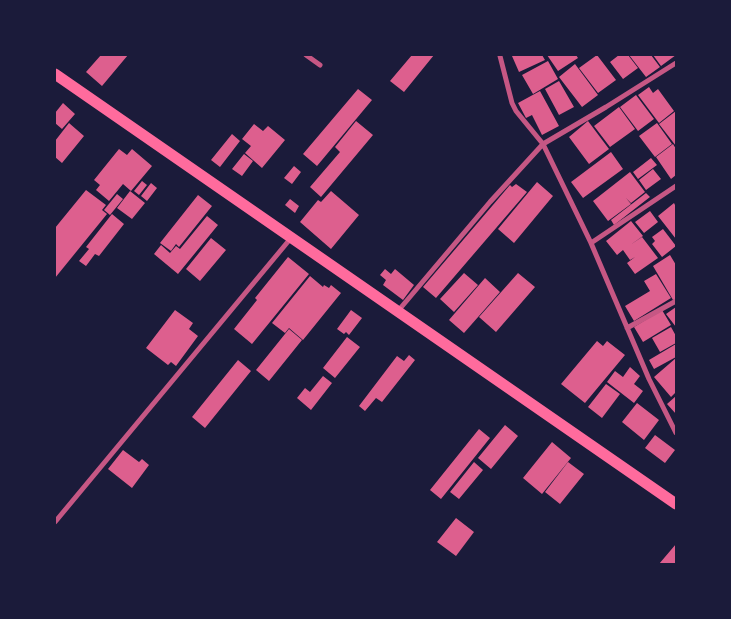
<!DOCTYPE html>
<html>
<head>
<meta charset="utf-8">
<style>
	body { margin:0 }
	#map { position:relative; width:731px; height:619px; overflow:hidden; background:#1b1b3a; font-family:"Titillium Web",sans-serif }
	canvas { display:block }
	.frame { position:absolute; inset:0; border:56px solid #1b1b3a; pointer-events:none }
</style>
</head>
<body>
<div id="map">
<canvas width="731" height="619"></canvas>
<div class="frame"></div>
</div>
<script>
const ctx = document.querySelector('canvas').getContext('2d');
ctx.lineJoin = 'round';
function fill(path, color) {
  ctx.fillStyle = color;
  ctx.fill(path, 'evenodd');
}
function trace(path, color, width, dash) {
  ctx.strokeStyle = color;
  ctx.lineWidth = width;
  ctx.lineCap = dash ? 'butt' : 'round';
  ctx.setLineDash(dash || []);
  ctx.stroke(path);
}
fill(new Path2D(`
	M101 55H128L102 86 86 72Z
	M412 55H434L404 92 390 81Z
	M515 55H542L545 60 519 72 512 56Z
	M547 55H576L578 58 558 71Z
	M597 55 616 80 598 93 579 68Z
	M619 55H628L638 68 623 79 610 62Z
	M629 55H651L660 67 646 77Z
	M653 55H676L661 66Z
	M548 61 558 79 533 94 522 75Z
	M575 64 598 95 582 107 559 77Z
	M559 81 574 107 559 115 545 89Z
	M649 87 653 93 658 89 674 111 659 123 638 95Z
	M358 89 372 100 317 166 303 154Z
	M540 91 559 126 542 135 532 115 526 118 518 103Z
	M636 95 654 119 638 131 620 107Z
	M63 103 75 114 62 129 55 123V113Z
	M619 107 635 129 610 147 594 126Z
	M676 111V146L659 124Z
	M356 121 373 135 321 197 310 187 340 152 335 147Z
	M588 121 609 149 589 164 569 137Z
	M69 123 84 136 62 163 55 157V141Z
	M657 123 672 144 655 157 639 136Z
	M254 124 263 131 268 126 285 140 262 168 245 153 251 146 242 139Z
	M232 134 240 141 220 167 211 160Z
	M673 144 676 149V175L671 179 656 157Z
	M119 149 127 155 132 149 152 166 131 191 123 184 109 201 96 190 100 185 94 180Z
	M611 152 623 169 583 198 571 182Z
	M244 154 253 161 242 176 232 169Z
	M651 158 657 165 638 179 633 172Z
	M294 166 301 172 292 184 284 178Z
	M653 169 661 179 646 190 639 180Z
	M630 172 645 192 631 203 626 198 631 204 608 221 593 201Z
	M142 181 147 185 139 195 134 191Z
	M537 182 553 196 514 243 498 229Z
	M151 183 157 188 147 201 141 196Z
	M516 184 527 192 436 298 423 287 510 185 512 187Z
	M86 190 106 205 102 210 107 214 55 278V228Z
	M130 191 145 203 132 219 117 208Z
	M331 191 359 215 331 249 300 222 318 200 321 202Z
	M646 193 650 197 614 225 611 220Z
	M117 194 123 199 110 215 104 210Z
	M198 195 212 206 179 247 176 244 171 251 160 243Z
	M290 199 299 206 295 213 285 205Z
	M674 203 676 207V239L658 216Z
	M650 211 658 222 644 233 635 222Z
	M112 214 124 224 99 256 95 254 86 266 79 261 89 249 86 247Z
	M207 216 218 225 178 274 154 254 161 245 170 253 176 246 180 249Z
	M631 221 643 236 630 245 642 237 658 258 635 274 627 263 635 257 630 260 623 250 617 255 606 241Z
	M663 229 676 246 662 257 652 244 655 241 652 237Z
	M211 238 226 250 200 281 186 269Z
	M670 255 676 265V299L673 300 653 266Z
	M288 257 309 274 252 344 234 329 257 300 255 298Z
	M385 269 391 274 395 269 414 285 403 300 383 285 386 280 380 275Z
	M464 273 478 285 454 312 440 299Z
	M518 273 535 287 496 332 479 317Z
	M656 274 671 298 634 321 625 306 650 291 644 281Z
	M310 276 323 287 324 285 329 288 331 285 341 293 303 340 289 328 285 333 272 323Z
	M485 278 500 292 464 333 449 320Z
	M676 307V327L666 314Z
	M175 310 193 323 189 329 198 336 176 366 171 362 168 365 146 348Z
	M351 310 362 318 349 335 346 332 344 334 337 329Z
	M662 310 671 325 643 342 634 327Z
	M671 327 676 336V343L660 352 652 338Z
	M289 329 302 340 269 381 256 370Z
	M347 337 360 347 335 378 323 368Z
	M597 341 603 346 607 341 625 355 585 403 561 384Z
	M676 344V357L654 369 649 360Z
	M409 355 415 360 382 402 376 398 365 411 359 406 397 356 404 361Z
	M676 358V392L671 397 654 377Z
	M238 360 251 371 205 428 192 417Z
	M630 367 640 376 634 384 643 391 634 403 607 382 615 371 623 377Z
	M323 376 332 383 311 410 297 398 305 388 310 392Z
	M606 384 620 394 602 418 588 407Z
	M676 396V414L667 404Z
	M637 403 659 420 644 440 622 422Z
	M505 425 518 436 491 469 478 458Z
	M479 429 490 438 441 499 430 490Z
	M655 435 675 450 665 463 645 448Z
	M552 442 571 458 542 494 523 478Z
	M123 450 139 462 142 459 149 465 132 488 108 469Z
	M474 462 483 470 459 499 450 492Z
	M568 462 584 474 560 504 545 492Z
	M456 518 474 532 456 556 437 542Z
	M676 544V564H659Z`), '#dd5f8e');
trace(new Path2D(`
	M306 55 320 65
	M500 56 512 103 516 111 543 144 591 243 649 379 676 433
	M591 243 676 186
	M398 311 490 202 543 144 606 107 676 63
	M627 328 676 301
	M55 522 291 238`), '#c65784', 5);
trace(new Path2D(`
	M55 74 676 504`), '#ff6b9d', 11);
</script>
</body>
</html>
